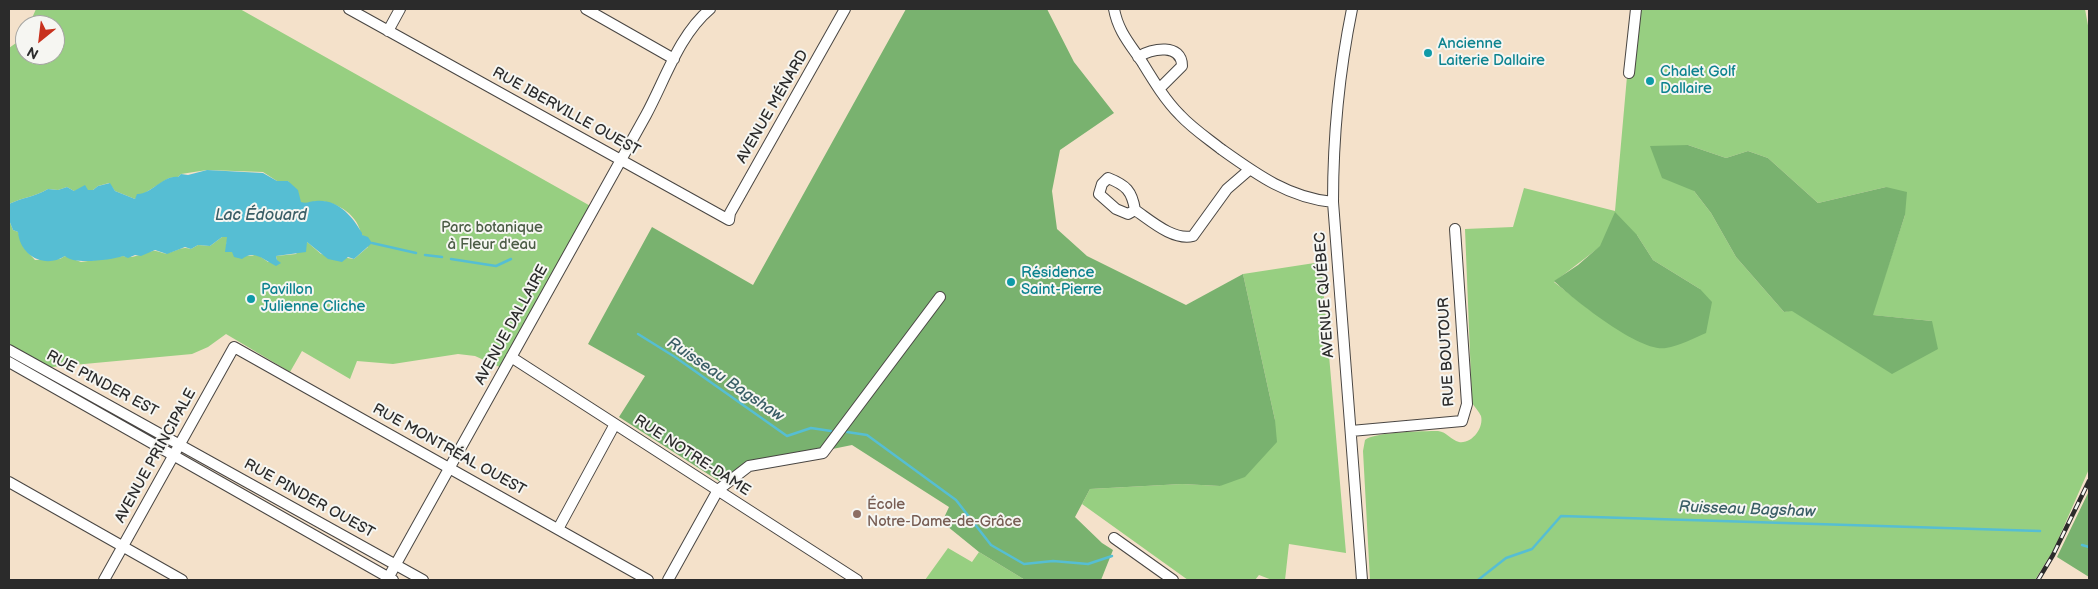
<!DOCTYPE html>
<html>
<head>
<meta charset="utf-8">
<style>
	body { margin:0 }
	#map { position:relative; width:2098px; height:589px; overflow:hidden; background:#f4e1ca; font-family:"Balsamiq Sans",sans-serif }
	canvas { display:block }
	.frame { position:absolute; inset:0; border:10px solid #2b2b2b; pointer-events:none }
	.north { position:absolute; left:15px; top:15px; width:50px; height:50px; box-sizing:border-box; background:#f6f6f2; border:1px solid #a5a5a2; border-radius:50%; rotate:209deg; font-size:14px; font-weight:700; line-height:20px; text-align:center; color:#2b2b2b }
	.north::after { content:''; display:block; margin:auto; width:18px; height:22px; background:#c8321e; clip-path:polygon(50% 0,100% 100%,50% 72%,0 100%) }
</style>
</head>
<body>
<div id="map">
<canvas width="2098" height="589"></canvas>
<div class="frame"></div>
<div class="north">N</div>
</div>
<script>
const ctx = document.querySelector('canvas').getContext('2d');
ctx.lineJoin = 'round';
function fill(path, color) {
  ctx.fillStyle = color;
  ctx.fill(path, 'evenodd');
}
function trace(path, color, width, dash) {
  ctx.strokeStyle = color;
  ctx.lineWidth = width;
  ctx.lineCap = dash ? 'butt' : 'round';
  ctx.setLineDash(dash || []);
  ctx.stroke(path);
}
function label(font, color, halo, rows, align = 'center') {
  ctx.font = font + ' "Balsamiq Sans",sans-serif';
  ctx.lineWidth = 4;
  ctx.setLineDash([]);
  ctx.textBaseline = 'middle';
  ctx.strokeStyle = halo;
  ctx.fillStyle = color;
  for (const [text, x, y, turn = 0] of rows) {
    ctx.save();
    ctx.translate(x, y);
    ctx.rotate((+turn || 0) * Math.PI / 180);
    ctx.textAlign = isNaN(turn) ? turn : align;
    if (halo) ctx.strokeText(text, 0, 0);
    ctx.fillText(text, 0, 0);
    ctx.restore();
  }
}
fill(new Path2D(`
	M36 9H240L594 208 504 369 475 356 458 354 393 364 357 361 350 379 302 351 290 372 226 334 208 347 192 354 41 368 9 350V220L13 230 18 232 24 248 35 260 60 259 65 256 81 262 123 256C133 260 143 252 153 251 158 250 163 255 168 253 177 251 181 246 191 249L198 245 210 246 222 237H228L226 246C233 253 247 259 257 254L268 262 277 260 276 256 296 254 306 241 321 254 354 259 368 247 365 237 361 235C359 216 338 202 319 201 314 201 305 206 300 202 295 197 292 187 288 181H277L263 172 207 170 181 174 178 177 169 178 135 199 115 191 109 183 98 186 93 190 74 191 67 187 58 190 48 189C34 197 24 197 9 204V48L23 38 25 34V55H55V25H29Z
	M1633 9H2085L2089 31V469L2054 549 2035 580H1370L1363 451 1365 440C1374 432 1424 431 1438 431 1447 432 1451 440 1459 442 1472 444 1484 428 1481 416 1479 412 1475 407 1472 403L1465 229 1513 227 1524 188 1615 211ZM1688 145 1726 158 1748 151 1768 158 1818 203 1886 187 1905 215 1872 315 1932 321 1892 373 1792 310 1784 312 1736 257 1711 213 1694 191ZM1637 235 1653 260 1700 289 1595 314 1554 282 1601 246Z
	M1321 262 1346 553 1289 544 1285 580H1272L1259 575 1255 580H1188L1082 504 1090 489 1182 484 1220 486 1275 420 1243 274Z
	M948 548 972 562 979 552 1025 580H925Z`), '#97cf81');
fill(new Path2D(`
	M906 9H1047L1074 62 1114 113 1060 150 1052 191 1057 229 1087 256 1186 305 1243 274 1275 420 1277 442 1245 477 1220 486 1182 484 1090 489 1075 517 1102 543 1113 550 1101 580H1025L979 552 942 522 949 507 852 445 749 466 725 485 619 417 645 376 588 344 652 227 753 285Z
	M1688 145 1726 158 1748 151 1768 158 1818 203 1886 187 1907 192 1905 215 1873 315 1932 321 1938 349 1892 374 1792 311 1784 312 1736 257 1711 213 1694 191 1662 178 1650 146Z
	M1615 212 1637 235 1653 260 1700 289 1712 302 1706 333C1694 338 1679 346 1666 348 1640 353 1573 299 1554 281L1578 265 1600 246Z
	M2089 491V577L2057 557Z`), '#79b26f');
fill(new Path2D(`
	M207 170 263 173 277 181H288L298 190 301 202C307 204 310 201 316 201 338 199 352 216 362 233V235L368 237 372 243 354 259 348 257 342 262 328 259 307 242 306 252 276 256 277 260 281 263 276 266C264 260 254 249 242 259L234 257 232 252H225L227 237H222L210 246 198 245 191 249 185 247 167 254 155 250 141 256 135 255 128 258 123 256C111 260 73 265 65 256 45 269 20 256 18 232L13 230 9 220V204C24 197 34 197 48 189L58 190 67 187 74 191 85 185 88 190H93L98 186 110 183 115 191 135 199 137 194C151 195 163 175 178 177L181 174 188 175Z`), '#56bed3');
trace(new Path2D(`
	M372 243 416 253
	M425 255 442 257
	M451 259 496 266 511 259
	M638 334 675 357 787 436 811 428 831 431
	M847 432 867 435 956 500 991 545 1024 564 1053 561 1088 564 1112 556
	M2082 545 2089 547
	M1478 580 1506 558 1532 549 1561 516 2040 531`), '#56bed3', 2.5);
const minor = new Path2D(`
	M349 9 729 220 730 213 845 9
	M586 9 674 59
	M1114 9C1118 31 1130 44 1142 62 1153 80 1165 100 1180 115 1192 128 1207 138 1221 149 1256 174 1289 198 1333 202
	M1352 9C1339 73 1333 137 1333 202L1362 580
	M388 31 400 9
	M1138 57C1152 48 1182 43 1182 66L1160 88
	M1629 73 1636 9
	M1108 178C1126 185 1132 191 1135 210L1128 214 1116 209 1099 194 1102 184Z
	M1135 210C1150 220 1173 241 1193 236L1227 189 1249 170
	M9 350 423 580
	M511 357 857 580
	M9 362 393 580
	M1351 431 1462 421 1467 404 1455 229
	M9 482 182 580
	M558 529 615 424
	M1114 538 1173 580
	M104 580 234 347 648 580
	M387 580 646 115C665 80 679 35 710 9
	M668 580 718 490 749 466 823 453 940 297`);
trace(minor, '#494643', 12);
trace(minor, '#fff', 10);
const rail = new Path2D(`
	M2038 580 2053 555 2089 481`);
trace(rail, '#2b2b2b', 4.5);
trace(rail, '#f6f6f2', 2.5, [8]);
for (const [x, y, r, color] of [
	[1428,53,5,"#0f9aa8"],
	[1650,81,5,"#0f9aa8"],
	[1011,282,5,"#0f9aa8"],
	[251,299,5,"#0f9aa8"],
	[857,514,5,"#8d6e63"]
]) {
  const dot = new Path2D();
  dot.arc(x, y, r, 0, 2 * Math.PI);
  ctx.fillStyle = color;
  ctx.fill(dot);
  trace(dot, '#f6f6f2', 2);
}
label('15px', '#0d838f', '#f6f6f2', [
	["Ancienne",1438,44],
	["Laiterie Dallaire",1438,61],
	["Chalet Golf",1660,72],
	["Dallaire",1660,89],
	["Résidence",1021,273],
	["Saint-Pierre",1021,290],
	["Pavillon",261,290],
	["Julienne Cliche",261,307]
], 'left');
label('15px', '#2b2b2b', '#f6f6f2', [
	["AVENUE MÉNARD",773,107,-60],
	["RUE IBERVILLE OUEST",566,112,29],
	["AVENUE QUÉBEC",1325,295,-94],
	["AVENUE DALLAIRE",512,325,-61],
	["RUE BOUTOUR",1447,352,-93],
	["RUE PINDER EST",102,384,28],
	["RUE MONTRÉAL OUEST",449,450,29],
	["AVENUE PRINCIPALE",156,456,-61],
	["RUE NOTRE-DAME",692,456,33],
	["RUE PINDER OUEST",309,499,29]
]);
label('15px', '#4b5c45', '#f6f6f2', [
	["Parc botanique",492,228],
	["à Fleur d'eau",492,245]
]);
label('15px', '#785e54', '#f6f6f2', [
	["École",867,505],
	["Notre-Dame-de-Grâce",867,522]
], 'left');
label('italic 16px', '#3a5e66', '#f6f6f2', [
	["Lac Édouard",261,216],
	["Ruisseau Bagshaw",725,380,34],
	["Ruisseau Bagshaw",1747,510,2]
]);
</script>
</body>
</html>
